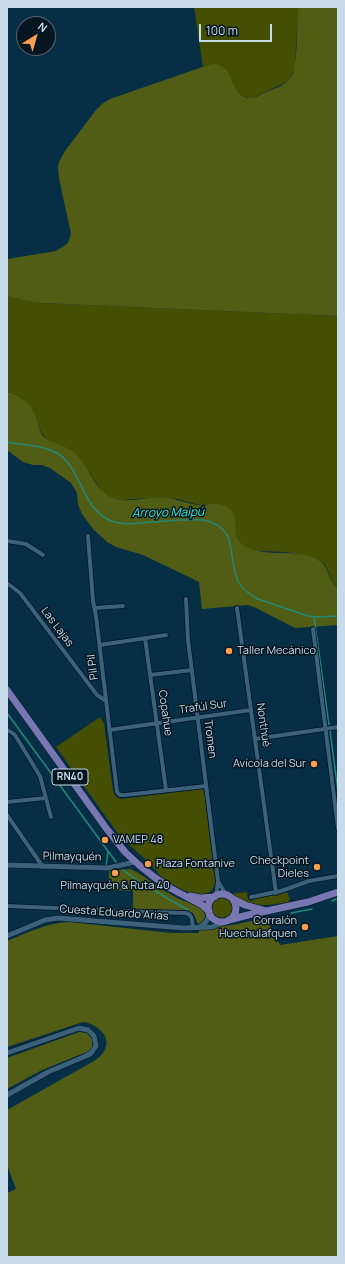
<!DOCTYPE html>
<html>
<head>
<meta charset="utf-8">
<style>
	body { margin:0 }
	#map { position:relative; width:345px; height:1264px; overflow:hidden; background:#062f45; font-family:Manrope,sans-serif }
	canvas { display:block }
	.frame { position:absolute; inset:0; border:8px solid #c7dbea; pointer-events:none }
	.north { position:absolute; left:16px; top:16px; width:40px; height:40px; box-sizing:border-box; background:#06151f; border:1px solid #536470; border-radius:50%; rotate:37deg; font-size:11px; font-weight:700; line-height:16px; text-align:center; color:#c7dbea }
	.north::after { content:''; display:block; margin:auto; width:14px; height:18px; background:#fb9e50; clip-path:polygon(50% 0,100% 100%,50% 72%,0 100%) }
	.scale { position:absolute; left:199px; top:24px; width:73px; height:18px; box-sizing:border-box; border:2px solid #c7dbea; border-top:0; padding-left:5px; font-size:12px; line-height:14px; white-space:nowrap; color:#c7dbea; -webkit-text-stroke:3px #06151f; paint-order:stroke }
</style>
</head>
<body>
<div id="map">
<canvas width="345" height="1264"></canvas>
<div class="frame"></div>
<div class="north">N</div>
<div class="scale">100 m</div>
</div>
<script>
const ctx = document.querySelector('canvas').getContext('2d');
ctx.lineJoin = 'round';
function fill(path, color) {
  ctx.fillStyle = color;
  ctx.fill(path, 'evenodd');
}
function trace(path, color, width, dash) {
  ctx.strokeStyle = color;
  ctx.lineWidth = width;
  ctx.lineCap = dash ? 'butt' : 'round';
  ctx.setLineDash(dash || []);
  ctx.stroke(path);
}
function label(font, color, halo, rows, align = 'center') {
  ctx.font = font + ' Manrope,sans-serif';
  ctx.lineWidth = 3;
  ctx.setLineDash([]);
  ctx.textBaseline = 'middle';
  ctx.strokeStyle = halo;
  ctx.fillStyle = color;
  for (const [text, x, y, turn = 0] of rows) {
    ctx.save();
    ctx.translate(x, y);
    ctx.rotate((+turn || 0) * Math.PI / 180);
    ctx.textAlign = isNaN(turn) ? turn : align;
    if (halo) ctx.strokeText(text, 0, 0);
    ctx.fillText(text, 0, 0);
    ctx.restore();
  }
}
fill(new Path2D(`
	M194 7H298L295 67 290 78 286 82 255 97 250 98 246 97 241 95 211 64 203 67Z
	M7 296 23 300 41 303 338 316V588C329 582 331 572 324 564 313 551 276 552 259 551 248 549 236 544 235 532L215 504 199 505 177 499 161 497 122 500C113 500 108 496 102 491L79 458 47 439C38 431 40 426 36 416 31 404 20 395 7 392Z
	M100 717 104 723 113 791 116 797 121 799 201 789 204 790 215 881C215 886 213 890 208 893 196 900 173 885 163 878 159 875 156 870 153 867 142 855 129 846 119 835L56 747Z
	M247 892 248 899 251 901C262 895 276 897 287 892L290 899 288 902C261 907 253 907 229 894Z
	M212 908a10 10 0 1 1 20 0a10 10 0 1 1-20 0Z`), '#444f03');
fill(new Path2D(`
	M298 7H338V316L41 303 23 300 7 296V259L56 251 64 246 68 243 71 234 59 178 58 166 60 160 65 151 96 110 102 104 110 99 211 64C231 62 230 85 241 95 249 101 257 97 264 93 273 89 285 86 291 77 298 67 297 22 298 7Z
	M7 392C21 395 33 405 37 419 39 425 39 431 43 436 52 444 66 445 75 453 88 465 92 484 106 494 121 506 144 497 162 497 174 498 185 503 197 505 204 506 211 503 218 504 247 509 227 533 242 544 262 559 294 548 315 558 331 565 326 580 338 588V625L295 628 256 608 248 605 202 609 199 582 143 555 116 547 107 542 93 529 82 514 78 505 77 493 71 483 50 468 42 465H33L23 462 7 450Z
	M129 869C137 870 152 883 160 888 167 892 173 896 179 899 186 902 208 907 205 918 204 921 201 923 198 924L193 913 186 910 133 909V891L108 890 109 871Z
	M266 918 280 945 338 936V1257H7V1193L16 1189 7 1165V1110L94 1061C99 1058 103 1054 105 1049 112 1036 95 1023 83 1022L7 1047V941C27 933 46 923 69 922L171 933H199V928L233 925Z
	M79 1032 87 1033 93 1040 92 1048 87 1052 42 1070 7 1089V1058Z`), '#515c15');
trace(new Path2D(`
	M7 442C24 445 42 445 57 453 82 468 81 507 109 520 122 526 137 523 151 522 168 521 186 519 203 520 241 527 226 559 239 583 243 590 250 595 258 599L308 616 320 617 338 616
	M314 617 329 725
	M7 713 116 862
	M330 731 338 791
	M106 866 108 852
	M123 870 141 883 188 910
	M332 901 336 899
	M291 913 312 909`), '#248977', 1.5);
const minor = new Path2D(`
	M88 536 93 601 96 616 117 792 120 795H125L206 786
	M7 541 26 544 43 555
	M7 583 20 593 97 695 106 701
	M186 599 188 640 218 881 216 896
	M95 608 123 606
	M237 608 276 893
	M313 629 338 828
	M145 638 166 790
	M100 645 166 635
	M150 675 192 670
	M7 730 11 732 15 735 40 776 51 817
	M109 730 251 710
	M255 739 338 727
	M7 802 46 798
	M7 815 43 867
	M218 881 223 890 228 896
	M251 897 281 891 309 881 338 876
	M7 906 149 912 185 913C193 914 192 921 193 928`);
const tertiary = new Path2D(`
	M7 865 108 868 135 862
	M200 927 206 922 210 913
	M7 936 45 920 58 918 184 928 212 927 227 921
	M7 1053 79 1028 88 1030 94 1036 96 1046 91 1053 86 1056 48 1072 7 1095`);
const primary = new Path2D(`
	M7 690 106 828 125 852 139 865 154 877 170 888 202 905 209 911
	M208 908a14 14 0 1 1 28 0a14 14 0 1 1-28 0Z
	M190 896 200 898 214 897
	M233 899 245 905 263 910
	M229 920 248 915 308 902 338 892`);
trace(minor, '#001626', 5.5);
trace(tertiary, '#001626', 6);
trace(primary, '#001626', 8);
trace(minor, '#3c627b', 4);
trace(tertiary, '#3c627b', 5);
trace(primary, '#7877b2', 7);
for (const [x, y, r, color] of [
	[229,651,4,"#fb9e50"],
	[314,764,4,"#fb9e50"],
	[105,840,4,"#fb9e50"],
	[148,864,4,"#fb9e50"],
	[317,867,4,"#fb9e50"],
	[115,873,4,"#fb9e50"],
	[305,927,4,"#fb9e50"]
]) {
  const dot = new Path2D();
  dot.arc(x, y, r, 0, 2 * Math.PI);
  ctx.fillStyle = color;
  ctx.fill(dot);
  trace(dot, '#06151f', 1.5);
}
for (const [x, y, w] of [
	[70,777,36]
]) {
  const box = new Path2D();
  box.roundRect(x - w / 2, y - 8, w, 16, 3);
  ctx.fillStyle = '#06151f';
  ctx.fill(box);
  trace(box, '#c7dbea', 1);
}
label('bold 10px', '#c7dbea', null, [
	["RN40",70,777]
]);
label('11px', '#c7dbea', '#06151f', [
	["Las Lajas",57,627,53],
	["Pil Pil",93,667,-97],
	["Trafúl Sur",203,707,-8],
	["Copahue",165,713,82],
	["Nonthué",263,725,82],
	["Tromen",210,739,83],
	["Pilmayquén",72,857,1],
	["Cuesta Eduardo Arias",114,913,4]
]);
label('11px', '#c7dbea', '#06151f', [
	["Taller Mecánico",237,651],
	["Avícola del Sur",306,764,"right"],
	["VAMEP 48",113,840],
	["Checkpoint",309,861,"right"],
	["Dieles",309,874,"right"],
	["Plaza Fontanive",156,864],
	["Pilmayquén & Ruta 40",115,886,"center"],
	["Corralón",297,921,"right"],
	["Huechulafquen",297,934,"right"]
], 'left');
label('italic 12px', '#38f0d1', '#06151f', [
	["Arroyo Maipú",168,513,-1]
]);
</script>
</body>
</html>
